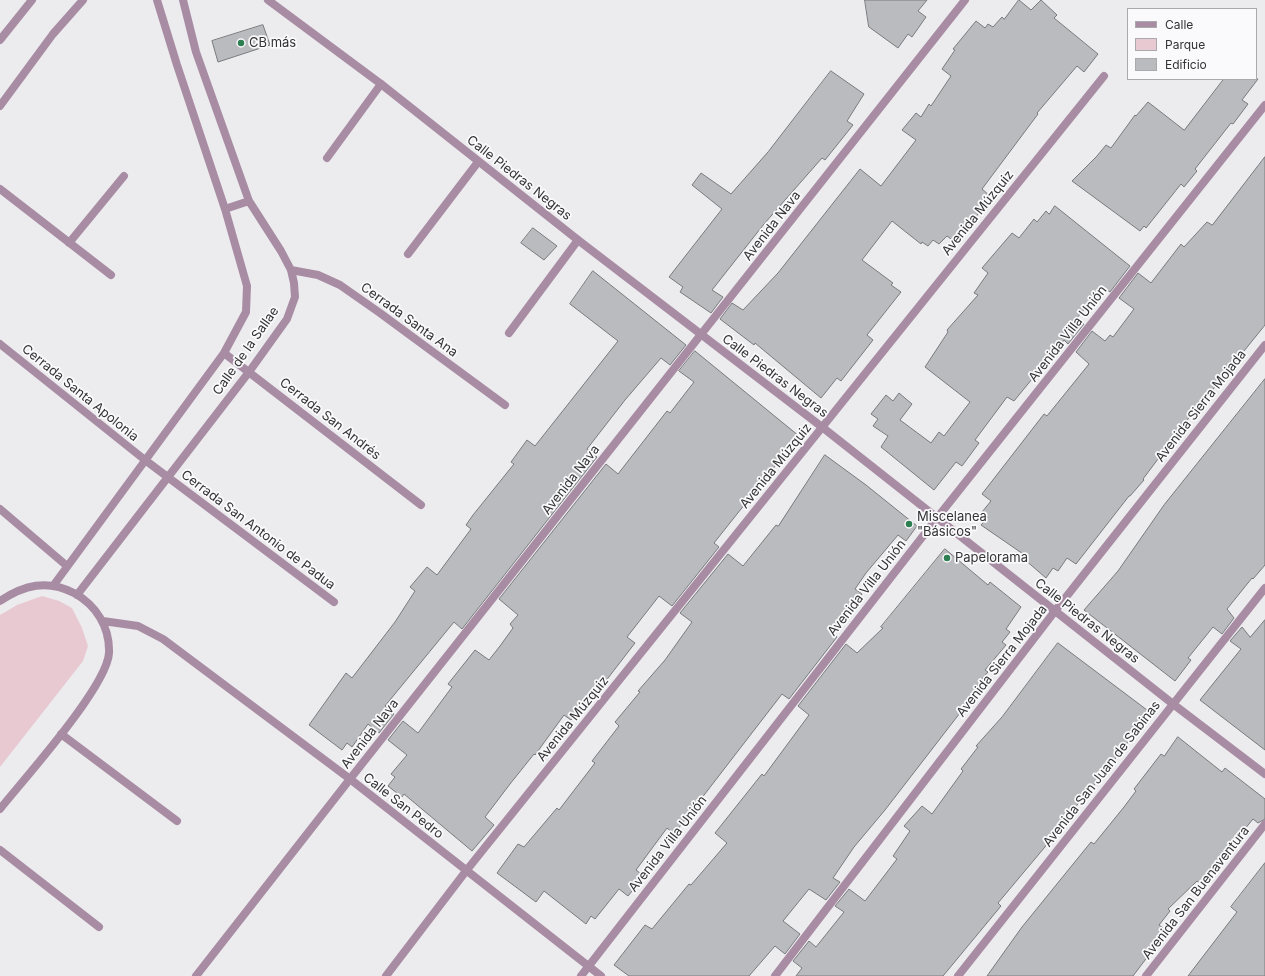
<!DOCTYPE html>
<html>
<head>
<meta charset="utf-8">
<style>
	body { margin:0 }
	#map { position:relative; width:1265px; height:976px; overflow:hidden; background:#ecebee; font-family:Inter,sans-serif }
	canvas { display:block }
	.legend { position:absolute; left:1127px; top:8px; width:130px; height:72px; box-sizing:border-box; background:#faf9fc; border:1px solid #aaaaac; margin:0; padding:5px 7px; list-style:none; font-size:12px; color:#333334 }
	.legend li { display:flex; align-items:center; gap:8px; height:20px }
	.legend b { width:20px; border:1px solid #aaaaac }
</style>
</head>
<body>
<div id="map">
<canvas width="1265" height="976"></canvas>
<ul class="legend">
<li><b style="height:5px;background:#a88ca4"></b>Calle</li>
<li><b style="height:11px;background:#e8c9d2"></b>Parque</li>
<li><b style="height:11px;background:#babbbe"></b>Edificio</li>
</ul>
</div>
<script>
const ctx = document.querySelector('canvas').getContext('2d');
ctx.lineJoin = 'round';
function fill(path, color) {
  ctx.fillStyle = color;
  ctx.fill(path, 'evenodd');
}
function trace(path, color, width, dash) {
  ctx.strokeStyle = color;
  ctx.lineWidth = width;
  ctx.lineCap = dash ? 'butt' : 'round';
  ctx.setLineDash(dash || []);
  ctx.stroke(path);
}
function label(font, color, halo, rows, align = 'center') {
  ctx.font = font + ' Inter,sans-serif';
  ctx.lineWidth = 3.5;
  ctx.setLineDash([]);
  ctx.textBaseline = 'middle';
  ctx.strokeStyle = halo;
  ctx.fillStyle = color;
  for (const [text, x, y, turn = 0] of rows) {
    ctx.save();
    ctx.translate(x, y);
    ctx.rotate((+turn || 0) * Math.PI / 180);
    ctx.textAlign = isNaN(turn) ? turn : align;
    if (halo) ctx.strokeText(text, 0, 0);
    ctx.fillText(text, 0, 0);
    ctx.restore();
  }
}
fill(new Path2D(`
	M42 596 59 601 72 608 82 628 88 646 83 661 0 767V615L17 605Z`), '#e8c9d2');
const building = new Path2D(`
	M865 0H927L918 11 926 17 912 37 908 34 898 48 869 27Z
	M1019 0 1031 10 1041 0 1057 15 1054 18 1098 54 1084 72 1077 66 1037 113 1038 114 982 189 990 196 982 206 984 207 955 242 947 236 939 244 933 240 928 246 922 242 921 244 892 221 862 260 893 283 891 285 901 292 867 335 873 340 841 381 837 378 821 398 755 343 754 345 720 319 732 303 743 310 778 273 860 169 881 186 916 140 902 130 916 113 921 117 929 104 931 106 951 76 942 69 955 50 953 49 976 21 985 28 988 24 993 27 1002 17 1004 19Z
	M263 25 270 45 218 62 212 41Z
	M831 71 864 94 847 121 853 125 825 160 822 158 764 224 712 290 723 297 711 313 680 292 683 287 669 277 722 209 692 185 701 173 731 194 768 152Z
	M1224 79H1258L1242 100 1248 104 1233 124 1231 123 1195 169 1197 171 1184 187 1181 184 1146 228 1144 226 1140 231 1072 181 1097 156 1106 145 1111 148 1135 115 1136 116 1148 102 1184 130Z
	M1265 157V325L1202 403H1200L1143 479 1144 480 1130 496H1129L1076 564 1067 558 1058 571 1053 568 1046 578 1024 559 1026 556 981 525 988 517 982 512 991 501 982 494 1044 414 1047 416 1089 364 1076 352 1092 331 1105 341 1110 335 1113 337 1134 309 1119 298 1138 273 1151 283 1181 244 1184 247 1207 222 1212 225Z
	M1055 206 1130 266 1110 292 1103 287 1076 319 1084 324 1068 344 1064 340 1014 401 1007 397 975 440 979 443 962 466 956 462 934 490 881 447 888 436 873 426 878 419 871 414 886 395 893 401 899 393 912 404 900 420 931 443 939 432 944 436 970 402 925 367 948 332 947 330 978 295 974 293 988 273 982 268 1012 233 1019 238 1034 219 1037 222 1046 211 1049 214Z
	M533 228 557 246 544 260 521 243Z
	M593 271 686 345 670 365 661 358 625 400 587 449 597 457 462 629 454 622 385 706 394 714 379 733 368 724 352 747 347 743 342 750 309 725 346 673 352 678 395 622 415 591 410 587 427 567 437 575 471 529 466 525 473 515 514 464 511 462 527 440 535 446 618 341 570 304Z
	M695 351 799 436 714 543 719 547 672 606 659 596 627 637 635 643 588 704 586 702 571 720 564 715 535 755 534 754 510 784 485 817 494 825 472 851 404 794 402 797 388 786 395 777 391 774 407 755 388 740 403 721 418 733 452 687 448 684 475 650 489 660 500 646 513 628 510 624 518 615 499 599 606 464 618 474 667 411 670 413 694 382 679 371Z
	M1265 379V565L1253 579 1252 578 1227 609 1234 618 1222 634 1213 627 1188 658 1191 660 1175 681 1084 610 1118 571 1164 505Z
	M825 455 866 485 917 526 906 541 898 535 866 573 855 589 862 594 832 632 837 637 789 699 782 694 674 834 667 828 636 870 644 876 628 896 619 889 595 919 591 916 586 924 544 891 536 902 497 873 518 844 524 847 557 808 559 810 595 763 592 761 619 726 615 722 640 692 638 691 665 660 692 622 680 613 728 554 743 566 776 525 778 526Z
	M945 549 988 585 990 582 1021 607 1006 629 1010 632 1002 642 1006 645 985 670 988 672 977 685 980 687 885 810 854 847 833 878 840 882 826 900 809 889 783 921 800 934 785 954 775 946 749 976H629L614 965 645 925 652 929 689 884 691 885 727 843 715 833 762 774 764 776 809 715 798 706 846 644 857 653 883 628 881 627Z
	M1265 620V750L1200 700 1241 649 1230 641 1242 627 1250 637Z
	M1058 643 1147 710 1140 718 1144 721 1102 776 1066 818 1067 819 1065 823 998 903 1001 906 943 976H796L802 968 793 961 809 941 816 947 844 912 835 906 849 889 865 901 897 859 893 856 910 831 904 826 922 806 932 814 963 771 961 769 978 747 976 746 1002 717Z
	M1178 737 1222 772 1225 768 1265 799V819L1258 823 1253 819 1235 841 1233 839 1219 861 1200 883 1197 881 1168 909 1170 911 1159 925 1167 931 1133 976H987L1022 927 1091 842 1094 844 1124 807 1136 791 1134 789 1161 754 1164 756Z
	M1265 863V976H1188L1237 912 1231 907Z`);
fill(building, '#babbbe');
trace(building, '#797a7d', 1);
trace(new Path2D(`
	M0 40 32 0
	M0 106 53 34 83 0
	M327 158 381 84
	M0 189 111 275
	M225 209 249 201
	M69 243 124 176
	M408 254 478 162
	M291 270 318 275 340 285 380 313 505 405
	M509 333 578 240
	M0 344 145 460 334 602
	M224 353 421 505
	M0 509 67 566
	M53 586 224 353 246 312 247 286 225 209 177 65 157 0
	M77 595 249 372 287 319 295 297 294 283 291 270 281 251 249 201 196 52 183 0
	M0 601C24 585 47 579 74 593 96 605 110 627 109 653 107 687 24 779 0 809
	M103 621 138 626 163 639 350 779 601 976
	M61 734 177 821
	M0 850 99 927
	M196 976 350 779 965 0
	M386 976 466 871 1104 76
	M581 976 937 518 1265 105
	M775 976 1055 611 1265 345
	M958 976 1265 588
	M1146 976 1265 824`), '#a88ca4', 8);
trace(new Path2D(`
	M268 0 381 84 578 240 822 427 1173 704 1265 774`), '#a88ca4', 8);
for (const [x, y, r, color] of [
	[241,43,4,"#2d7f51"],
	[909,524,4,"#2d7f51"],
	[947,558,4,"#2d7f51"]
]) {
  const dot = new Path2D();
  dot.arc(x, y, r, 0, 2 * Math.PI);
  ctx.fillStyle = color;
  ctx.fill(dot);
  trace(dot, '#faf9fc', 1.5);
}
label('13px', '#333334', '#faf9fc', [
	["CB más",249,43],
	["Miscelanea",917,517],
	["\"Básicos\"",917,532],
	["Papelorama",955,558]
], 'left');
label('13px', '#333334', '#faf9fc', [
	["Calle Piedras Negras",519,178,38],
	["Avenida Múzquiz",978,213,-51],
	["Avenida Nava",772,226,-52],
	["Cerrada Santa Ana",409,320,36],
	["Avenida Villa Unión",1068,334,-52],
	["Calle de la Sallae",246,351,-55],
	["Calle Piedras Negras",775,376,37],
	["Cerrada Santa Apolonia",80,393,39],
	["Avenida Sierra Mojada",1201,406,-52],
	["Cerrada San Andrés",330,419,38],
	["Avenida Múzquiz",776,466,-51],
	["Avenida Nava",571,480,-52],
	["Cerrada San Antonio de Padua",258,530,37],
	["Avenida Villa Unión",867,588,-52],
	["Calle Piedras Negras",1087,621,38],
	["Avenida Sierra Mojada",1002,661,-52],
	["Avenida Múzquiz",573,719,-51],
	["Avenida Nava",370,734,-52],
	["Avenida San Juan de Sabinas",1102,774,-52],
	["Calle San Pedro",403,806,38],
	["Avenida Villa Unión",668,844,-52],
	["Avenida San Buenaventura",1196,893,-52]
]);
</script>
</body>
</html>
